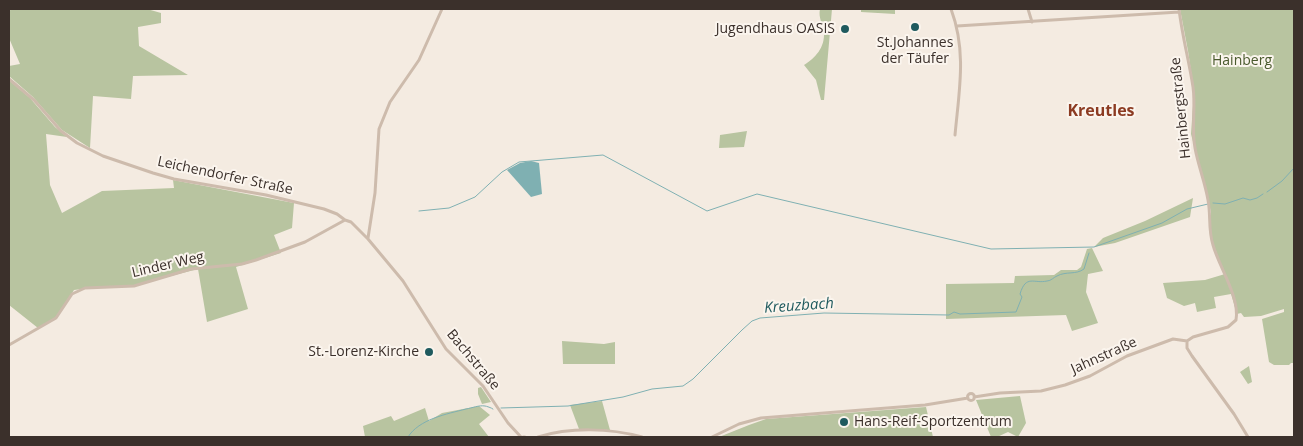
<!DOCTYPE html>
<html>
<head>
<meta charset="utf-8">
<style>
	body { margin:0 }
	#map { position:relative; width:1303px; height:446px; overflow:hidden; background:#f4ebe1; font-family:"Open Sans",sans-serif }
	canvas { display:block }
	.frame { position:absolute; inset:0; border:10px solid #3b302b; pointer-events:none }
</style>
</head>
<body>
<div id="map">
<canvas width="1303" height="446"></canvas>
<div class="frame"></div>
</div>
<script>
const ctx = document.querySelector('canvas').getContext('2d');
ctx.lineJoin = 'round';
function fill(path, color) {
  ctx.fillStyle = color;
  ctx.fill(path, 'evenodd');
}
function trace(path, color, width, dash) {
  ctx.strokeStyle = color;
  ctx.lineWidth = width;
  ctx.lineCap = dash ? 'butt' : 'round';
  ctx.setLineDash(dash || []);
  ctx.stroke(path);
}
function label(font, color, halo, rows, align = 'center') {
  ctx.font = font + ' "Open Sans",sans-serif';
  ctx.lineWidth = 4;
  ctx.setLineDash([]);
  ctx.textBaseline = 'middle';
  ctx.strokeStyle = halo;
  ctx.fillStyle = color;
  for (const [text, x, y, turn = 0] of rows) {
    ctx.save();
    ctx.translate(x, y);
    ctx.rotate((+turn || 0) * Math.PI / 180);
    ctx.textAlign = isNaN(turn) ? turn : align;
    if (halo) ctx.strokeText(text, 0, 0);
    ctx.fillText(text, 0, 0);
    ctx.restore();
  }
}
fill(new Path2D(`
	M12 9H147L161 13V23L138 27 139 46 188 75 133 76 131 99 93 96 90 148 62 130 33 97 9 76V66L20 64 9 38V11Z
	M820 9H832L824 100H821L816 80 804 65C815 58 825 48 824 32 823 24 818 18 820 9Z
	M861 9H895V14L861 12Z
	M1180 9H1294V363H1291L1289 365H1274L1269 362 1262 319 1284 312V309L1261 316 1244 317 1241 313 1237 314 1231 294 1214 297 1216 308 1197 312 1195 303 1184 306 1167 298 1163 283 1205 280 1225 274 1211 239V212L1191 134 1194 91 1188 51Z
	M9 80 30 98 55 127 67 137 46 134 50 185 62 213 102 191 174 188 173 180 294 203 292 228 274 235 281 253 236 267 248 309 207 322 198 269 132 286 98 287 74 290 57 317 38 328 9 305Z
	M747 131 744 147 719 148 720 135Z
	M1193 198 1190 217 1115 243 1094 247 1103 238 1145 221Z
	M1092 248 1103 271 1088 274 1086 292 1098 323 1072 331 1066 315 946 319V284L1014 283 1015 276 1054 275 1061 270H1077L1081 267 1087 249Z
	M562 341 604 344 615 342V364H563Z
	M1249 366 1252 382 1248 384 1240 372Z
	M481 387 491 402 482 404 478 394V388Z
	M1020 396 1026 423 1018 437 1008 432 997 437H991L976 400Z
	M602 401 610 430 579 429 570 405Z
	M479 406 490 415 479 424 489 437H365L363 426 391 416 394 421 425 408 429 421 442 413Z
	M926 407 933 437H719L749 425 766 419Z`), '#b8c4a0');
fill(new Path2D(`
	M531 161 539 163 542 194 531 197 507 170 520 163Z`), '#7fb0b2');
trace(new Path2D(`
	M1267 192 1282 181 1294 168
	M1213 203 1225 204 1243 198 1250 200 1257 198 1263 194
	M419 211 449 208 475 197 502 172 519 162 603 155 707 211 757 194 991 249 1094 247 1162 223 1187 209 1208 204
	M501 408 568 406 623 397 652 389 683 386 693 379 742 330 752 321 760 318 824 313 949 315 954 312 960 314 1016 312 1022 297 1020 294C1026 274 1034 284 1047 281 1051 281 1054 277 1057 276 1066 271 1076 275 1084 269L1089 253
	M408 437C419 419 447 414 466 409 472 408 479 405 485 406 486 406 492 408 493 409`), '#7fb0b2', 1);
trace(new Path2D(`
	M951 9C967 52 959 91 955 135
	M1028 9 1032 22
	M957 26 1179 12
	M9 79 34 100 61 131 77 143 103 156 153 173 174 179 266 195 324 209 337 214 345 220 351 222 368 239 403 281 446 349 483 386 508 423 521 437
	M368 238 375 193 379 129 390 102 419 60 442 9
	M1187 341V348L1192 356 1234 414 1248 437
	M9 345 56 318 72 294 85 288 134 286 191 269 242 264 256 260 305 242 345 220
	M967.5 397a3.5 3.5 0 1 1 7 0a3.5 3.5 0 1 1-7 0Z
	M974 397 1000 393 1041 391 1065 385 1090 376 1127 356 1173 339 1187 341 1193 337 1228 327 1236 320C1240 297 1219 267 1213 245 1208 230 1211 215 1208 200 1205 182 1198 165 1195 148 1191 128 1196 108 1193 87 1189 61 1182 35 1179 9
	M523 437H525
	M538 437C570 427 610 428 642 437
	M712 437 739 424 761 418 925 405 968 398`), '#cdbbac', 3);
for (const [x, y, r, color] of [
	[915,27,5,"#1f5a5e"],
	[845,29,5,"#1f5a5e"],
	[429,352,5,"#1f5a5e"],
	[844,422,5,"#1f5a5e"]
]) {
  const dot = new Path2D();
  dot.arc(x, y, r, 0, 2 * Math.PI);
  ctx.fillStyle = color;
  ctx.fill(dot);
  trace(dot, '#fbf5ee', 2);
}
label('14px', '#3b302b', '#fbf5ee', [
	["Jugendhaus OASIS",835,29],
	["St.Johannes",915,43,"center"],
	["der Täufer",915,59,"center"],
	["St.-Lorenz-Kirche",419,352],
	["Hans-Reif-Sportzentrum",854,422,"left"]
], 'right');
label('14px', '#4a5a2e', '#fbf5ee', [
	["Hainberg",1242,61]
]);
label('14px', '#3b302b', '#fbf5ee', [
	["Hainbergstraße",1181,108,-96],
	["Leichendorfer Straße",225,176,12],
	["Linder Weg",168,265,-13],
	["Jahnstraße",1104,356,-24],
	["Bachstraße",473,360,50]
]);
label('italic 15px', '#1f5a5e', '#fbf5ee', [
	["Kreuzbach",799,306,-4]
]);
label('bold 16px', '#8c3b22', '#fbf5ee', [
	["Kreutles",1101,111]
]);
</script>
</body>
</html>
